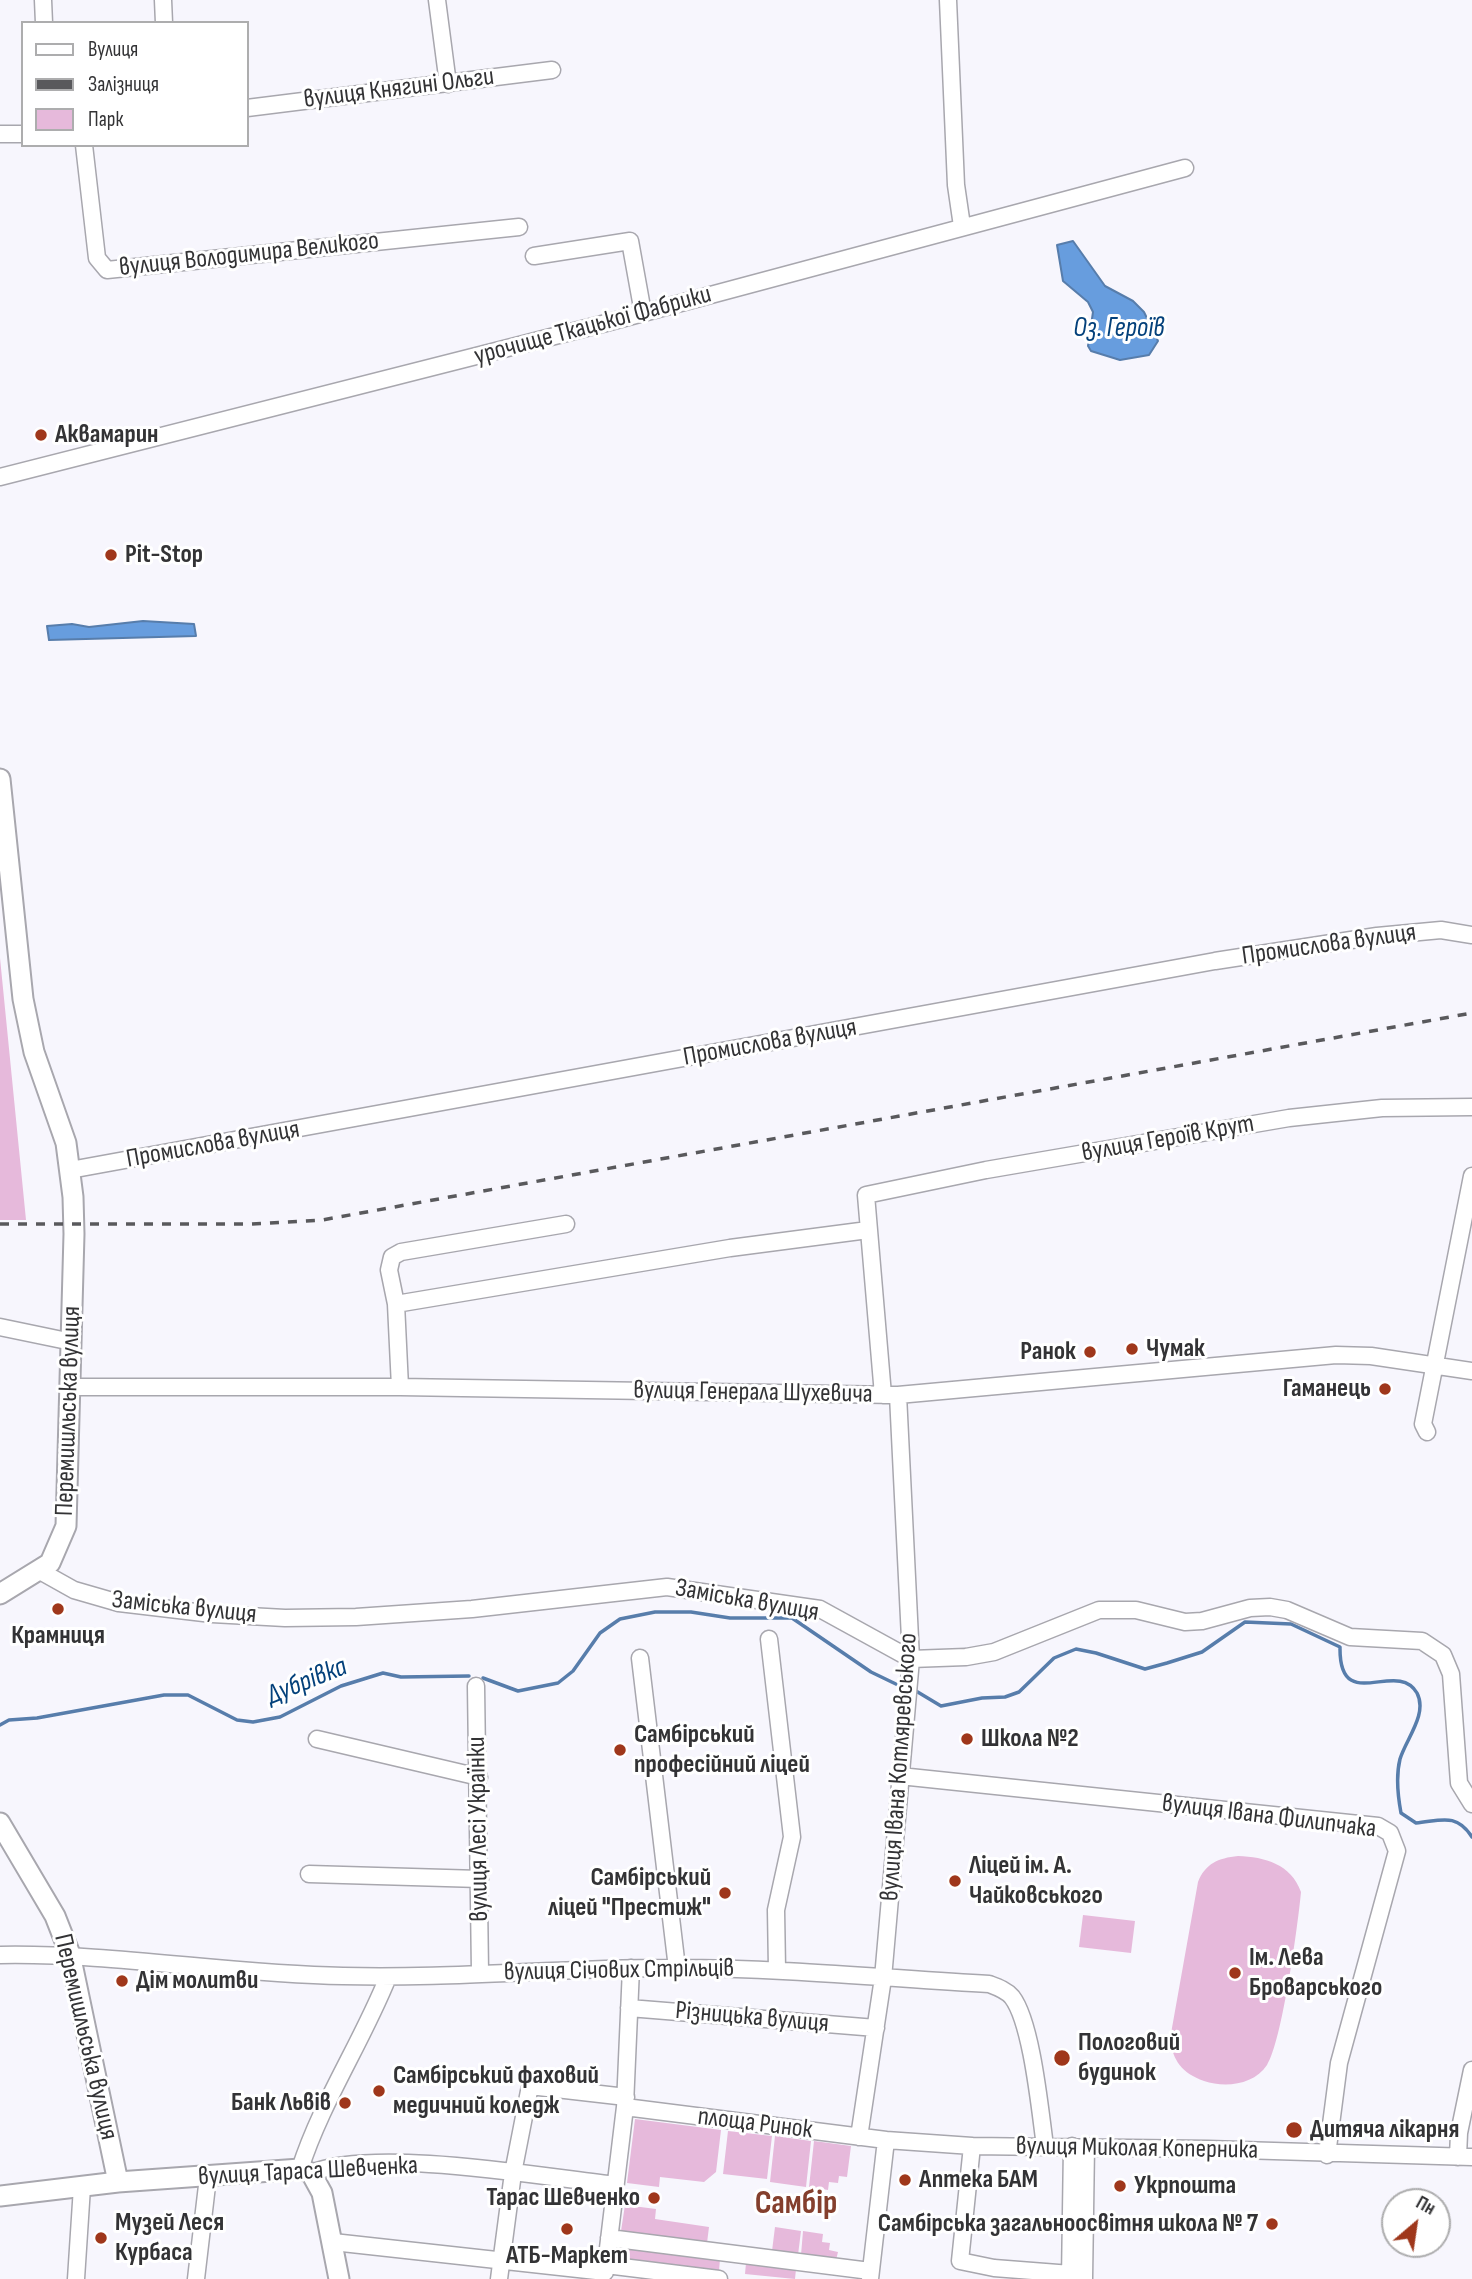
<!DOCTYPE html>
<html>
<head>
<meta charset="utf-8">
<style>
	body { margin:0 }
	#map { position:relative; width:1472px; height:2279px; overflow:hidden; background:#f7f6fd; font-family:"Sofia Sans Condensed",sans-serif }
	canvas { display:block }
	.legend { position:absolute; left:21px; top:21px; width:228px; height:126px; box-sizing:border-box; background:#fff; border:2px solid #adadae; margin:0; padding:9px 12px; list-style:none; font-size:21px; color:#333335 }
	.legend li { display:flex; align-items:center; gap:14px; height:35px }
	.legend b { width:35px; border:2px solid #adadae }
	.north { position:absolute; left:1381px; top:2188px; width:70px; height:70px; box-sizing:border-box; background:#fff; border:2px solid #adadae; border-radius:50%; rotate:29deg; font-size:19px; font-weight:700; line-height:28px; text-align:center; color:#333335 }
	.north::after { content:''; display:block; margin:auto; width:24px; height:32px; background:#9f371b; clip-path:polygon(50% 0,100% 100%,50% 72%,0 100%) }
</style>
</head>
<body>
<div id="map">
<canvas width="1472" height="2279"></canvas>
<ul class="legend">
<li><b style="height:9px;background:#fff"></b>Вулиця</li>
<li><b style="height:9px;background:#59595c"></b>Залізниця</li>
<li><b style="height:19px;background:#e6b9db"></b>Парк</li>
</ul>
<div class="north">Пн</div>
</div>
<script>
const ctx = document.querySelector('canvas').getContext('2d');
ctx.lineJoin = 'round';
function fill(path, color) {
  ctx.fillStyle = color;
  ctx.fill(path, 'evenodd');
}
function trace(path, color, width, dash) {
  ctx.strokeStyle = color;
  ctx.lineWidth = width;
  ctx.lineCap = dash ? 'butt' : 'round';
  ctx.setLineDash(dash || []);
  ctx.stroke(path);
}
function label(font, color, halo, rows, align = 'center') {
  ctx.font = font + ' "Sofia Sans Condensed",sans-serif';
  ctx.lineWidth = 6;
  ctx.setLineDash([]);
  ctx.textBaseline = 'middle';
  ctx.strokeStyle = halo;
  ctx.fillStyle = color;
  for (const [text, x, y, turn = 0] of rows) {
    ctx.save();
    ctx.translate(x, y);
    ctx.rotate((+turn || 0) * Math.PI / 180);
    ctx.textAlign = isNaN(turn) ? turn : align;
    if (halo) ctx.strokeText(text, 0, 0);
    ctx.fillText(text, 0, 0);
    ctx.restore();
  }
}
fill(new Path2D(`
	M0 958 26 1220H0Z
	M1238 1856C1265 1857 1291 1864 1301 1892 1298 1925 1282 2042 1267 2065 1254 2085 1225 2088 1204 2081 1182 2073 1173 2061 1170 2039L1198 1882C1205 1864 1218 1858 1238 1856Z
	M1083 1915 1135 1921 1131 1953 1079 1947Z
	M635 2119 721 2130 716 2172 704 2182 660 2177 659 2187 627 2183Z
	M728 2131 772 2136 767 2179 723 2174Z
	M775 2136 811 2141 806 2187 770 2182Z
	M814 2141 851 2146 847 2177 839 2176 838 2183 829 2182 828 2190 809 2187Z
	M625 2205 656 2209 655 2219 709 2227 707 2243 621 2231Z
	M775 2227 801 2231 798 2255 772 2251Z
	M803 2231 823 2234 822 2242 830 2243 829 2250 838 2252 836 2260 801 2255Z
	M626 2247 720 2259 719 2271 625 2259Z
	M746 2263 796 2269 795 2279 745 2274Z`), '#e6b9db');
const water = new Path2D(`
	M1073 241 1105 286 1133 301 1144 312 1158 341 1149 355 1120 360 1091 351 1088 346 1093 312 1088 302 1063 281 1057 245Z
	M143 621 194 624 196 636 49 640 47 626 72 624 89 627Z`);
fill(water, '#679dde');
trace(water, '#577dab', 2);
trace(new Path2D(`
	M483 1678 518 1691 558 1683 573 1671 600 1633 620 1619 655 1612H691L730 1618H792L871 1672 900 1686
	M916 1691 941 1706 982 1698 1005 1697 1019 1692 1054 1658 1076 1649 1096 1653 1145 1669 1167 1663 1202 1652 1245 1622 1291 1624 1340 1647C1339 1716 1397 1658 1417 1693 1428 1714 1406 1739 1400 1759 1396 1775 1398 1797 1401 1813L1416 1823C1440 1821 1456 1812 1472 1837
	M0 1725 9 1720 37 1718 164 1695H188L237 1720 253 1722 280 1717 341 1686 383 1673 401 1677 469 1676`), '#577dab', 3.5);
const minor = new Path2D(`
	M43 0 44 23
	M163 0 164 23
	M437 0 448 84
	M948 0 956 185 962 226
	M247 108 552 70
	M0 134H23
	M84 145 97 258 107 270 519 227
	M534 256 630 241 643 313
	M0 477 606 323 1185 168
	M70 1170 1215 961 1377 936 1441 930 1472 935
	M396 1304 730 1248 868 1230
	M0 1327 72 1342
	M71 1387H400L898 1395 1336 1355 1371 1356 1472 1371
	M400 1387 396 1304 389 1270 392 1257 401 1252 566 1224
	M883 1395 866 1195 986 1170 1289 1118 1382 1108 1472 1107
	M1427 1432 1423 1424 1472 1176
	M40 1571 74 1590 119 1603 212 1614 285 1618 356 1617 472 1609 667 1587 820 1609 911 1659 966 1657 994 1652 1099 1610H1136L1185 1622 1202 1621 1250 1608 1270 1607 1287 1610 1350 1637 1422 1641 1443 1655 1451 1674 1459 1783 1472 1804
	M769 1639 792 1837 776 1910 777 1969
	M640 1658 677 1968
	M476 1686 480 1972
	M317 1739 479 1777
	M900 1776 1378 1826 1390 1833 1397 1851 1339 2063 1327 2155
	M309 1874 480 1879
	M0 1955C115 1953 228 1974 343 1976 454 1979 566 1967 677 1968 781 1968 885 1978 989 1984 997 1987 1006 1990 1012 1997 1032 2023 1040 2111 1045 2146
	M629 2008 876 2028
	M625 2105 631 1968
	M859 2137 883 1978 911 1659 898 1395
	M886 2140 972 2146 1208 2149 1472 2157
	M972 2146 960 2261 994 2268 1071 2274
	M1458 2157 1459 2133 1472 2070
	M300 2169C321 2103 362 2042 388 1977
	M311 2173C374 2147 544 2177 615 2185
	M609 2238 870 2271
	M333 2242 605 2272
	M76 2279 82 2187
	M196 2279 208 2177
	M499 2279 513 2173 530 2086 626 2097
	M719 2279 606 2265 625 2107 886 2140 870 2279
	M1070 2279 1072 2146
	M1084 2279 1086 2146`);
const major = new Path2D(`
	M0 779 23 999 34 1052 66 1143 73 1197 74 1234 66 1526 50 1563 0 1594
	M0 1823 55 1916 70 1954 118 2182
	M0 2196 118 2182 300 2169 311 2173 322 2193 339 2279`);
trace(minor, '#a8a7ae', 19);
trace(major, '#a8a7ae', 23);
trace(minor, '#fff', 16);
trace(major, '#fff', 19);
trace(new Path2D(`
	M0 1224H252L322 1220 1472 1013`), '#59595c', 3.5, [9, 9]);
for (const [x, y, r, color] of [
	[41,435,7,"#9f371b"],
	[111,555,7,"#9f371b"],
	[1132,1349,7,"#9f371b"],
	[1090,1352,7,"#9f371b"],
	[1385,1389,7,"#9f371b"],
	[58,1609,7,"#9f371b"],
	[967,1739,7,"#9f371b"],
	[620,1750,7,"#9f371b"],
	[955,1881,7,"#9f371b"],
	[725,1893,7,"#9f371b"],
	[1235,1973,7,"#9f371b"],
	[122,1981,7,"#9f371b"],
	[1062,2058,9,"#9f371b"],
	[379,2091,7,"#9f371b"],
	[345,2103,7,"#9f371b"],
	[1294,2130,9,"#9f371b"],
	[905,2180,7,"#9f371b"],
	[1120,2186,7,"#9f371b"],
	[654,2198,7,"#9f371b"],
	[1272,2224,7,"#9f371b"],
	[567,2229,7,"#9f371b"],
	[101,2238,7,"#9f371b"]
]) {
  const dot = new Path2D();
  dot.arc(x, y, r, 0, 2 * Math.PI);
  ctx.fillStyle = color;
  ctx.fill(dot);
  trace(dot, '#fff', 2.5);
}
label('26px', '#333335', '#fff', [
	["вулиця Княгині Ольги",399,89,-7],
	["вулиця Володимира Великого",249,255,-6],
	["урочище Ткацької Фабрики",593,326,-15],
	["Промислова вулиця",1329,945,-8],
	["Промислова вулиця",770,1043,-10],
	["вулиця Героїв Крут",1168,1139,-10],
	["Промислова вулиця",213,1145,-10],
	["вулиця Генерала Шухевича",753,1393,1],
	["Перемишльська вулиця",69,1411,-88],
	["Заміська вулиця",747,1601,10],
	["Заміська вулиця",184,1608,6],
	["вулиця Івана Котляревського",900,1767,-86],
	["вулиця Івана Филипчака",1269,1817,7],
	["вулиця Лесі Українки",479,1829,-91],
	["вулиця Січових Стрільців",619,1971,-1],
	["Різницька вулиця",752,2018,5],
	["Перемишльська вулиця",85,2037,77],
	["площа Ринок",755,2124,7],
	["вулиця Миколая Коперника",1137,2149,1],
	["вулиця Тараса Шевченка",308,2172,-3]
]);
label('bold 26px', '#333335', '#fff', [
	["Аквамарин",55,435],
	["Pit-Stop",125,555],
	["Чумак",1146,1349],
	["Ранок",1076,1352,"right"],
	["Гаманець",1371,1389,"right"],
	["Крамниця",58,1636,"center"],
	["Самбірський",634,1735],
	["професійний ліцей",634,1765],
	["Школа №2",981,1739],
	["Ліцей ім. А.",969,1866],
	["Чайковського",969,1896],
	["Самбірський",711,1878,"right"],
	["ліцей \"Престиж\"",711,1908,"right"],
	["Ім. Лева",1249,1958],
	["Броварського",1249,1988],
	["Дім молитви",136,1981],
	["Пологовий",1078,2043],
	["будинок",1078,2073],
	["Самбірський фаховий",393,2076],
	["медичний коледж",393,2106],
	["Банк Львів",331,2103,"right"],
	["Дитяча лікарня",1310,2130],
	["Аптека БАМ",919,2180],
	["Укрпошта",1134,2186],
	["Тарас Шевченко",640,2198,"right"],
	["Музей Леся",115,2223],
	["Курбаса",115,2253],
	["Самбірська загальноосвітня школа № 7",1258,2224,"right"],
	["АТБ-Маркет",567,2256,"center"]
], 'left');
label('italic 28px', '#04417b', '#fff', [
	["Оз. Героїв",1119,329],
	["Дубрівка",307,1682,-22]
]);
label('bold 33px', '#843f2d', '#fff', [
	["Самбір",796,2205]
]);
</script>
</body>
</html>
